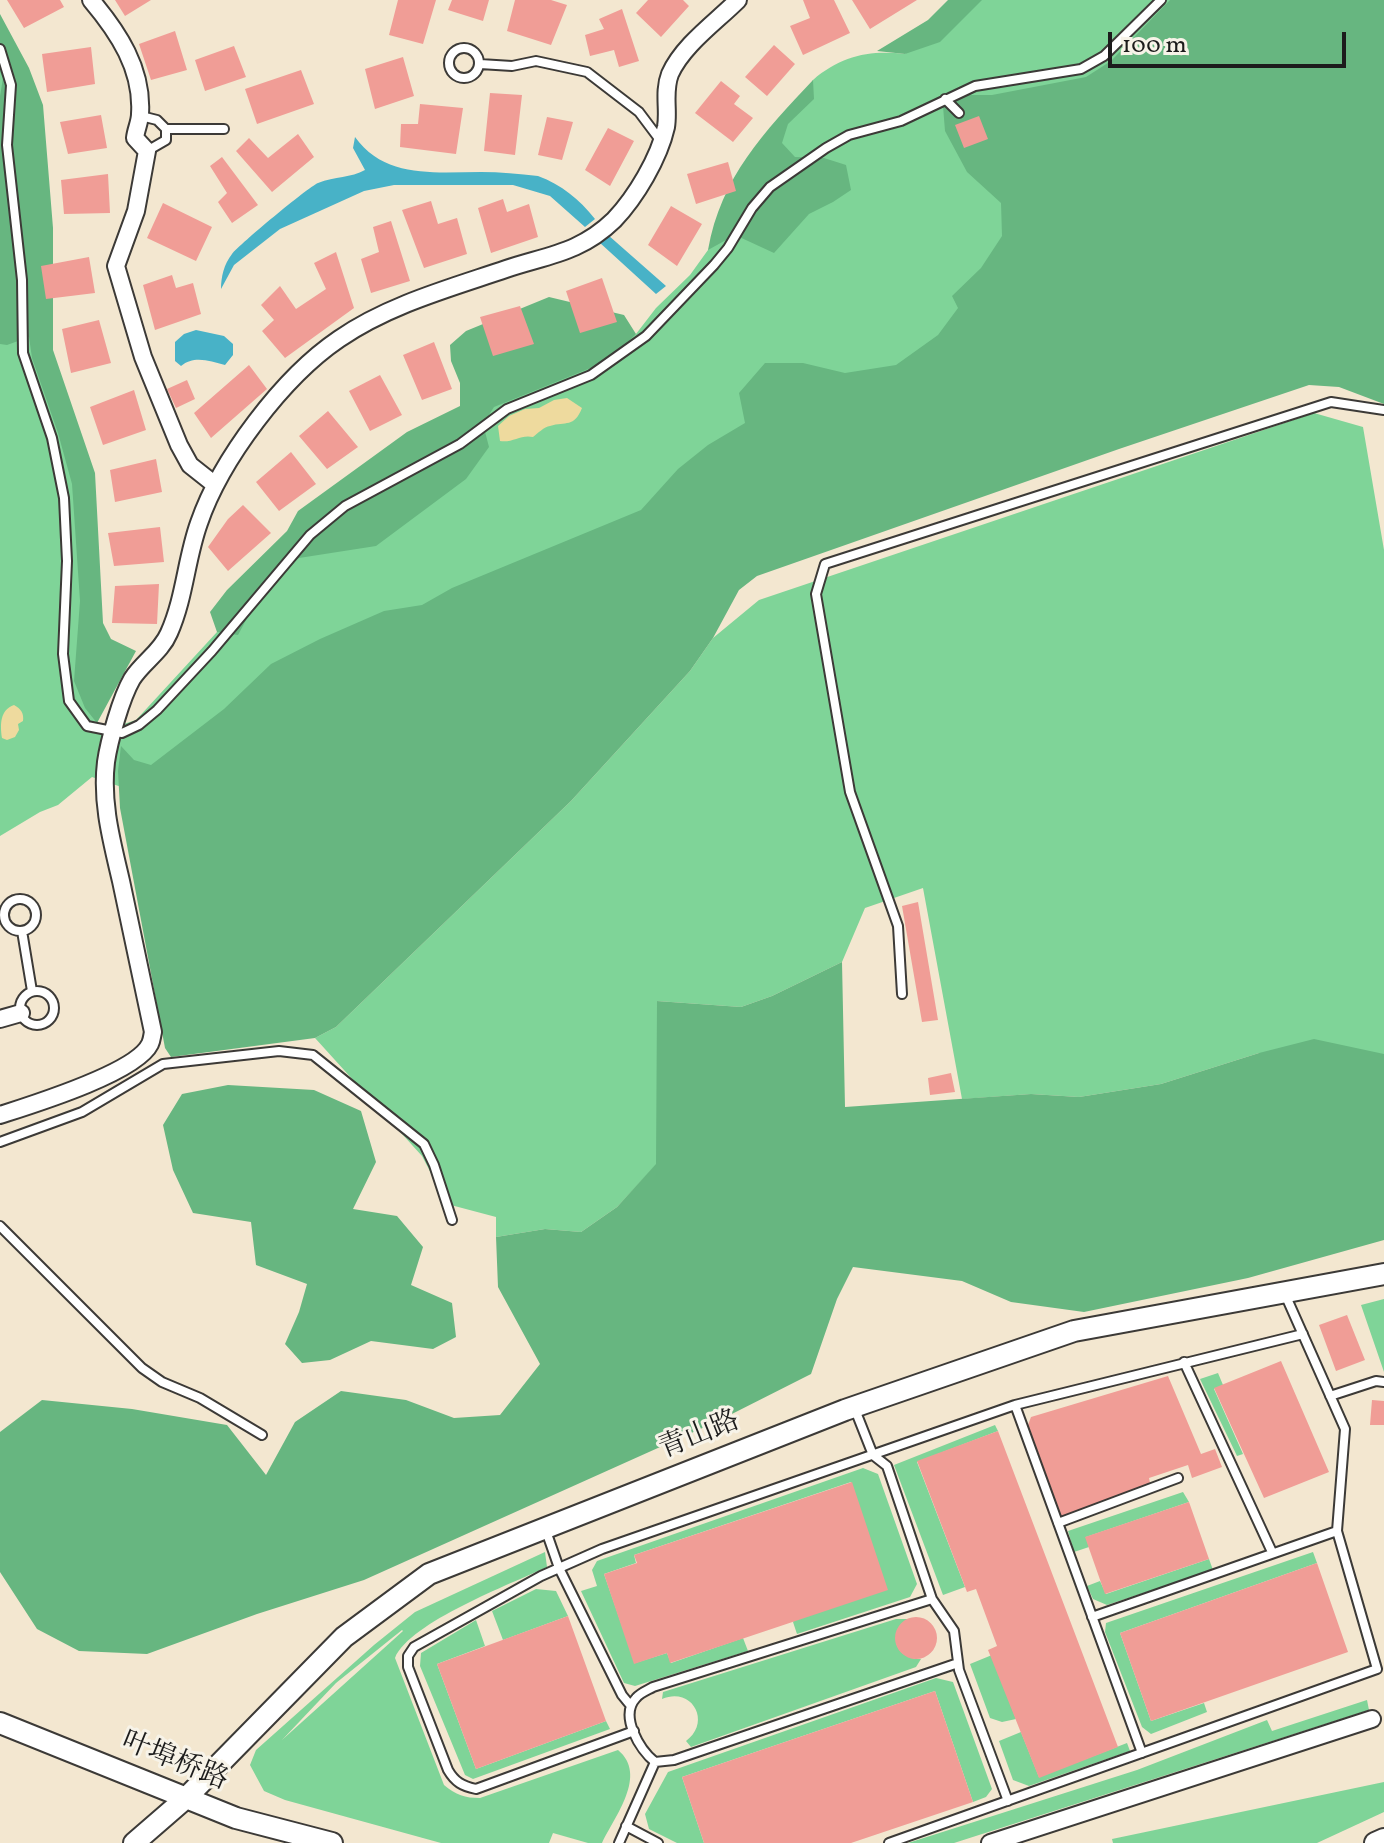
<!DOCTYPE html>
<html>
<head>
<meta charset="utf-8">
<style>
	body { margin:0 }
	#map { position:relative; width:1384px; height:1843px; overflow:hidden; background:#f3e7d0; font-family:Vollkorn,serif }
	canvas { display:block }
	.scale { position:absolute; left:1108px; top:32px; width:238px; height:36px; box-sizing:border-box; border:4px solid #1c1c1c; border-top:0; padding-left:10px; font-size:24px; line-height:28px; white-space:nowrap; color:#1c1c1c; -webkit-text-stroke:6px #f7f3e8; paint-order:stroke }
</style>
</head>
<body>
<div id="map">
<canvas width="1384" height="1843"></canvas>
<div class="scale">100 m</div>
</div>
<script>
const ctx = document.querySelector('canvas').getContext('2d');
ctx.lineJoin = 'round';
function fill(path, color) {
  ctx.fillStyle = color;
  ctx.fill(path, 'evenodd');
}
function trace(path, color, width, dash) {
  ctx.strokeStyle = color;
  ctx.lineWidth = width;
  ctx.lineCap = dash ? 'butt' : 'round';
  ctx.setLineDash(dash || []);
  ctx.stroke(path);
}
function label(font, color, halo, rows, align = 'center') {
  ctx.font = font + ' Vollkorn,"Noto Serif SC",serif';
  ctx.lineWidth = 6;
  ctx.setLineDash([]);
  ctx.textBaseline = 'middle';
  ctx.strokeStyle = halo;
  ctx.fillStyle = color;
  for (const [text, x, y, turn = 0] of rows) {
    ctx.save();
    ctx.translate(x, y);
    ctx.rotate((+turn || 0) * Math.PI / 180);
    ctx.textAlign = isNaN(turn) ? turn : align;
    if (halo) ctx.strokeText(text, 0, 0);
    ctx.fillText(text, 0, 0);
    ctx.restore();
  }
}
fill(new Path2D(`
	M967 0H1216L946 371 148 796 92 777 58 805 40 812 0 836V31L36 323 86 478 97 723 102 731 136 720 217 632 234 606 462 418 636 334 656 308 690 275 708 250 813 80C841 56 869 50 905 54Z
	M1314 413 1363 427 1384 550V1054L1259 1053 1161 1084 1079 1097 1031 1094 962 1099 923 888 865 908 842 962 772 996 741 1007 657 1001V1164L617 1207 581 1232 545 1229 496 1237V1217L447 1204 422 1156 315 1038 336 1027 571 801 690 671 713 638 759 600Z
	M1384 1299V1372L1361 1305Z
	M1218 1373 1223 1385 1214 1389 1243 1454 1237 1456 1200 1379Z
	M995 1425 998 1431 917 1462 965 1587 943 1595 894 1465Z
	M863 1468 878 1474 917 1584 910 1597 797 1634 793 1622 851 1482 634 1555 636 1563 604 1574 635 1663 667 1653 671 1663 743 1638 748 1651 635 1686 624 1683 581 1591 597 1586 592 1570 597 1561Z
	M1183 1492 1189 1502 1086 1537 1089 1547 1074 1552 1068 1531Z
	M545 1552 547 1567C511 1584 410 1622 395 1658L444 1785C456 1795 465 1798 480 1798L618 1750C648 1775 615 1816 602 1843H588L553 1833 549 1843H441L285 1800 264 1791 250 1765 256 1750 374 1645 415 1612ZM402 1630 403 1631 282 1740 336 1683Z
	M1313 1552 1317 1563 1120 1633 1151 1721 1204 1703 1207 1712 1151 1734 1142 1727 1105 1632 1106 1623Z
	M1209 1559 1213 1570 1107 1605 1093 1599 1087 1586 1100 1581 1106 1594Z
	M536 1589 556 1591 568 1616 503 1640 492 1611Z
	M896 1619H908C886 1633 896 1660 921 1659L916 1667 691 1747 686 1741C712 1722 692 1686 662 1699L663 1692Z
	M476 1620 485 1646 437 1664 476 1769 606 1721 610 1729 473 1779 465 1775 420 1666 421 1653Z
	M992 1655 1016 1719 1002 1722 990 1718 970 1664Z
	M936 1678 953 1682 992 1789 986 1797 973 1802 935 1691 682 1777 704 1843H677L649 1829 645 1814 668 1772Z
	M1367 1700 1369 1710 954 1843H908L1137 1770 1267 1720 1272 1731Z
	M1021 1732 1039 1777 1127 1743 1130 1751 1029 1786 1013 1780 999 1741Z
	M1384 1782V1812L1317 1843H1113L1112 1839Z`), '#7fd498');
fill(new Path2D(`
	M948 0H982L940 42 905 54 877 51 928 20Z
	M1170 0H1384V404L1339 387 1309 385 1119 449 757 576 739 590 713 638 690 671 571 801 336 1027 315 1038 171 1057 165 1048 120 808 118 771 121 746 134 760 151 765 224 709 271 664 320 639 384 611 422 605 452 588 641 510 678 469 708 445 745 423 739 393 765 363H803L845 373 896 365 938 335 958 308 952 296 981 268 1002 236 1001 203 967 172 945 131 943 106 967 95H992L1086 77 1111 61Z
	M0 14 29 68 43 105 53 228V350L95 473 103 623 111 639 136 651 97 723 85 708 74 681 80 601 72 484 58 433 32 358 29 337 7 345 0 344V96L3 78 0 72Z
	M813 80 814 99 788 124 782 143 795 157 824 158 846 165 851 190 833 202 809 214 774 253 735 235 708 250C721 177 764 132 813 80Z
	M549 297 624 315 636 334 608 361 494 407 483 424 489 447 466 479 376 546 299 558 283 569 253 607 238 635 217 632 210 612 227 590 287 531 298 511 407 432 460 406V383L451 361 450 345 466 331Z
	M842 962 845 1107 1031 1094 1079 1097 1161 1084 1259 1053 1314 1039 1384 1054V1240L1248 1278 1084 1312 1011 1302 962 1281 853 1267 837 1299 811 1374 718 1421 364 1580 257 1614 147 1654 79 1651 37 1629 0 1572V1432L42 1400 132 1409 227 1425 266 1475 295 1422 341 1391 406 1400 454 1418 500 1415 540 1364 498 1287 496 1237 545 1229 581 1232 617 1207 656 1164 657 1001 741 1007 772 996Z
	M228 1085 314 1090 361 1111 376 1162 353 1209 397 1216 423 1247 411 1285 452 1303 456 1337 433 1349 371 1341 330 1360 302 1363 285 1344 299 1312 307 1284 256 1265 251 1222 193 1213 173 1170 163 1125 182 1094Z`), '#67b680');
fill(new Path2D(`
	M567 398 582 408C574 428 566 421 550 426 544 427 538 433 533 437 521 434 513 443 500 441L498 426 509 416 525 409 539 408 554 400Z
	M14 705C21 709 24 713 23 721L18 724 19 730 15 737 7 740 2 738C0 724 0 710 14 705Z`), '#eeda9e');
fill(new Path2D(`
	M355 137C385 179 435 172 481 172 500 172 519 174 538 176 562 185 579 199 595 219L585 227 550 196 513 185H394L364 191 280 229 234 265 221 289C221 277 224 264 232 254 240 244 307 188 318 183 335 176 351 178 365 170L353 148Z
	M608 235 666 286 656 294 599 242Z
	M196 330 224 336 233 344V355L225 365C210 361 194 355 181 366L175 361V342L184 334Z`), '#48b2c7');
fill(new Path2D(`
	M7 0H60L64 7 24 28Z
	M115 0H151L125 16Z
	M398 0H436L423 44 389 35Z
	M452 0H489L483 21 448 10Z
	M515 0H551L567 5 551 45 507 31Z
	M648 0H683L689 6 661 37 636 13Z
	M803 0H834L850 33 803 55 790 26 810 18Z
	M852 0H917L870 29Z
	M622 9 639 61 619 67 614 50 590 56 585 35 604 29 599 19Z
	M175 31 187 70 151 80 139 44Z
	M774 45 795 64 767 96 745 77Z
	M234 46 246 77 205 91 195 60Z
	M91 47 95 84 47 92 42 54Z
	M403 57 414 96 375 109 365 69Z
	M301 70 314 104 257 124 245 89Z
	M721 81 740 96 734 104 753 118 733 142 695 113Z
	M490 93 522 95 515 155 484 151Z
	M420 104 463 108 456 154 400 147 401 124H418Z
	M101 115 107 148 68 154 60 122Z
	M979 116 988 139 964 148 955 125Z
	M547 117 573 122 562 160 538 155Z
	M608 128 634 141 610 186 585 170Z
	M298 134 314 157 272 192 236 151 249 138 268 158Z
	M222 157 258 205 232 223 218 202 227 193 210 166Z
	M728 162 736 191 696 204 687 174Z
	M108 174 110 213 64 214 61 180Z
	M503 199 507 212 529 204 538 237 491 253 478 208Z
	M431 201 438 224 457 218 467 254 424 268 402 210Z
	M163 203 212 227 196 261 147 238Z
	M671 206 702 224 677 266 648 245Z
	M391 221 410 281 371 293 361 259 379 252 373 227Z
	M336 252 354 308 285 358 262 331 274 320 261 305 280 286 296 309 326 289 314 263Z
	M89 257 95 293 46 299 41 266Z
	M172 275 176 288 193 283 201 314 155 330 143 285Z
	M602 278 617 322 580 333 566 291Z
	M520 306 534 344 493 356 480 317Z
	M99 320 111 363 71 373 62 329Z
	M434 342 452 389 422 400 403 355Z
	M249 365 267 389 211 438 194 413Z
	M380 375 402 415 370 431 349 391Z
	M187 380 195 399 176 408 167 389Z
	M134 390 146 430 103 445 90 407Z
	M328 411 358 447 327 469 299 436Z
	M291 452 316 484 279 511 256 482Z
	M156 459 162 492 115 502 110 470Z
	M243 505 271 533 228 571 208 547 228 519Z
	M160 527 164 562 114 566 108 533Z
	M159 584 157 624 112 623 115 586Z
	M918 902 938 1020 922 1022 902 906Z
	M951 1073 955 1092 930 1095 928 1078Z
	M1347 1315 1365 1360 1336 1371 1319 1325Z
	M1281 1361 1329 1472 1264 1498 1214 1388Z
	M1168 1376 1201 1454 1215 1449 1222 1467 1192 1478 1188 1465 1149 1478 1150 1483 1062 1518 1028 1425 1031 1417Z
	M1372 1400 1384 1401V1425H1370Z
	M998 1431 1118 1747 1039 1778 988 1650 997 1646 976 1589 967 1592 917 1461Z
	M852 1482 888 1590 670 1663 667 1653 634 1664 604 1574 637 1563 634 1555Z
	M1189 1502 1209 1559 1105 1594 1085 1537Z
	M1317 1563 1348 1652 1151 1721 1120 1633Z
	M568 1616 606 1721 476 1769 437 1664Z
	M895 1638a21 21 0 1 1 42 0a21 21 0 1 1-42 0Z
	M935 1691 973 1802 851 1843H704L682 1777Z`), '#f09d96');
const service = new Path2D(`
	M449 63a15 15 0 1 1 30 0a15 15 0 1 1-30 0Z
	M0 49 11 85 7 145 22 280 23 353 52 438 64 498 67 561 63 654 69 701 87 726 122 733 139 725 157 710 212 651 310 535 345 506 460 444 507 409 591 375 646 336 714 265 728 248 752 208 770 187 826 148 849 135 901 121 975 86 1081 69 1104 56 1161 0
	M480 64 512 66 536 61 587 72 639 112 660 140
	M945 99 959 113
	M141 116 157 120 166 129V140L147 151
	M166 129H224
	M4 915a16 16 0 1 1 32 0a16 16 0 1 1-32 0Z
	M22 931 32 991
	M20 1008a17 17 0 1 1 34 0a17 17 0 1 1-34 0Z
	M902 994 898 926 850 792 816 594 825 564 1331 402 1384 410
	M0 1142 82 1112 163 1064 279 1051 313 1055 424 1144 434 1165 452 1220
	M0 1226 142 1368 162 1382 200 1398 262 1435
	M1184 1362 1272 1552
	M1330 1396 1376 1381 1384 1382
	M1015 1405 1142 1753
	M854 1407 873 1455 887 1466 932 1599 954 1631 959 1670 1008 1801
	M1058 1523 1178 1478
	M545 1528 559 1568 622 1695 631 1706
	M932 1599 653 1687C648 1690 640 1693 636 1698 619 1716 640 1750 655 1762L674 1760 958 1663
	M1092 1617 1337 1531 1345 1429 1284 1292
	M634 1731 476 1789C462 1786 455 1782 448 1770L408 1667V1656L414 1647 541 1576 602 1549 1015 1405 1303 1334
	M626 1826 658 1843
	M619 1843 655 1762
	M889 1843 1377 1669 1337 1531`);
const minor = new Path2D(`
	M91 0C118 32 143 69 140 114 140 122 136 129 135 138L147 151 136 211 116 266 143 357 179 445 190 465 214 484
	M0 1019 21 1013
	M0 1115C31 1105 136 1073 150 1044 152 1040 152 1036 153 1032 142 982 132 931 121 881 112 842 101 803 106 762 109 741 121 698 132 679 143 662 161 652 169 633 185 597 186 559 199 523 221 459 283 377 339 339 388 305 450 288 506 269 548 255 580 253 614 220 636 197 659 158 666 127 669 110 663 92 670 74 683 45 716 22 738 0
	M990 1843 1372 1719`);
const tertiary = new Path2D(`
	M0 1723 236 1818 332 1843
	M134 1843 186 1798 344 1637 429 1574 845 1410 1074 1331 1384 1274
	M1375 1843 1384 1839`);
trace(service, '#3c3a37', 12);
trace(minor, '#3c3a37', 20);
trace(tertiary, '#3c3a37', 24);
trace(service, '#fff', 8);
trace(minor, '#fff', 16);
trace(tertiary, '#fff', 20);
label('28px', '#1c1c1c', '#f7f3e8', [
	["青山路",700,1437,-22],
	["叶埠桥路",174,1763,22]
]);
</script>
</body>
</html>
